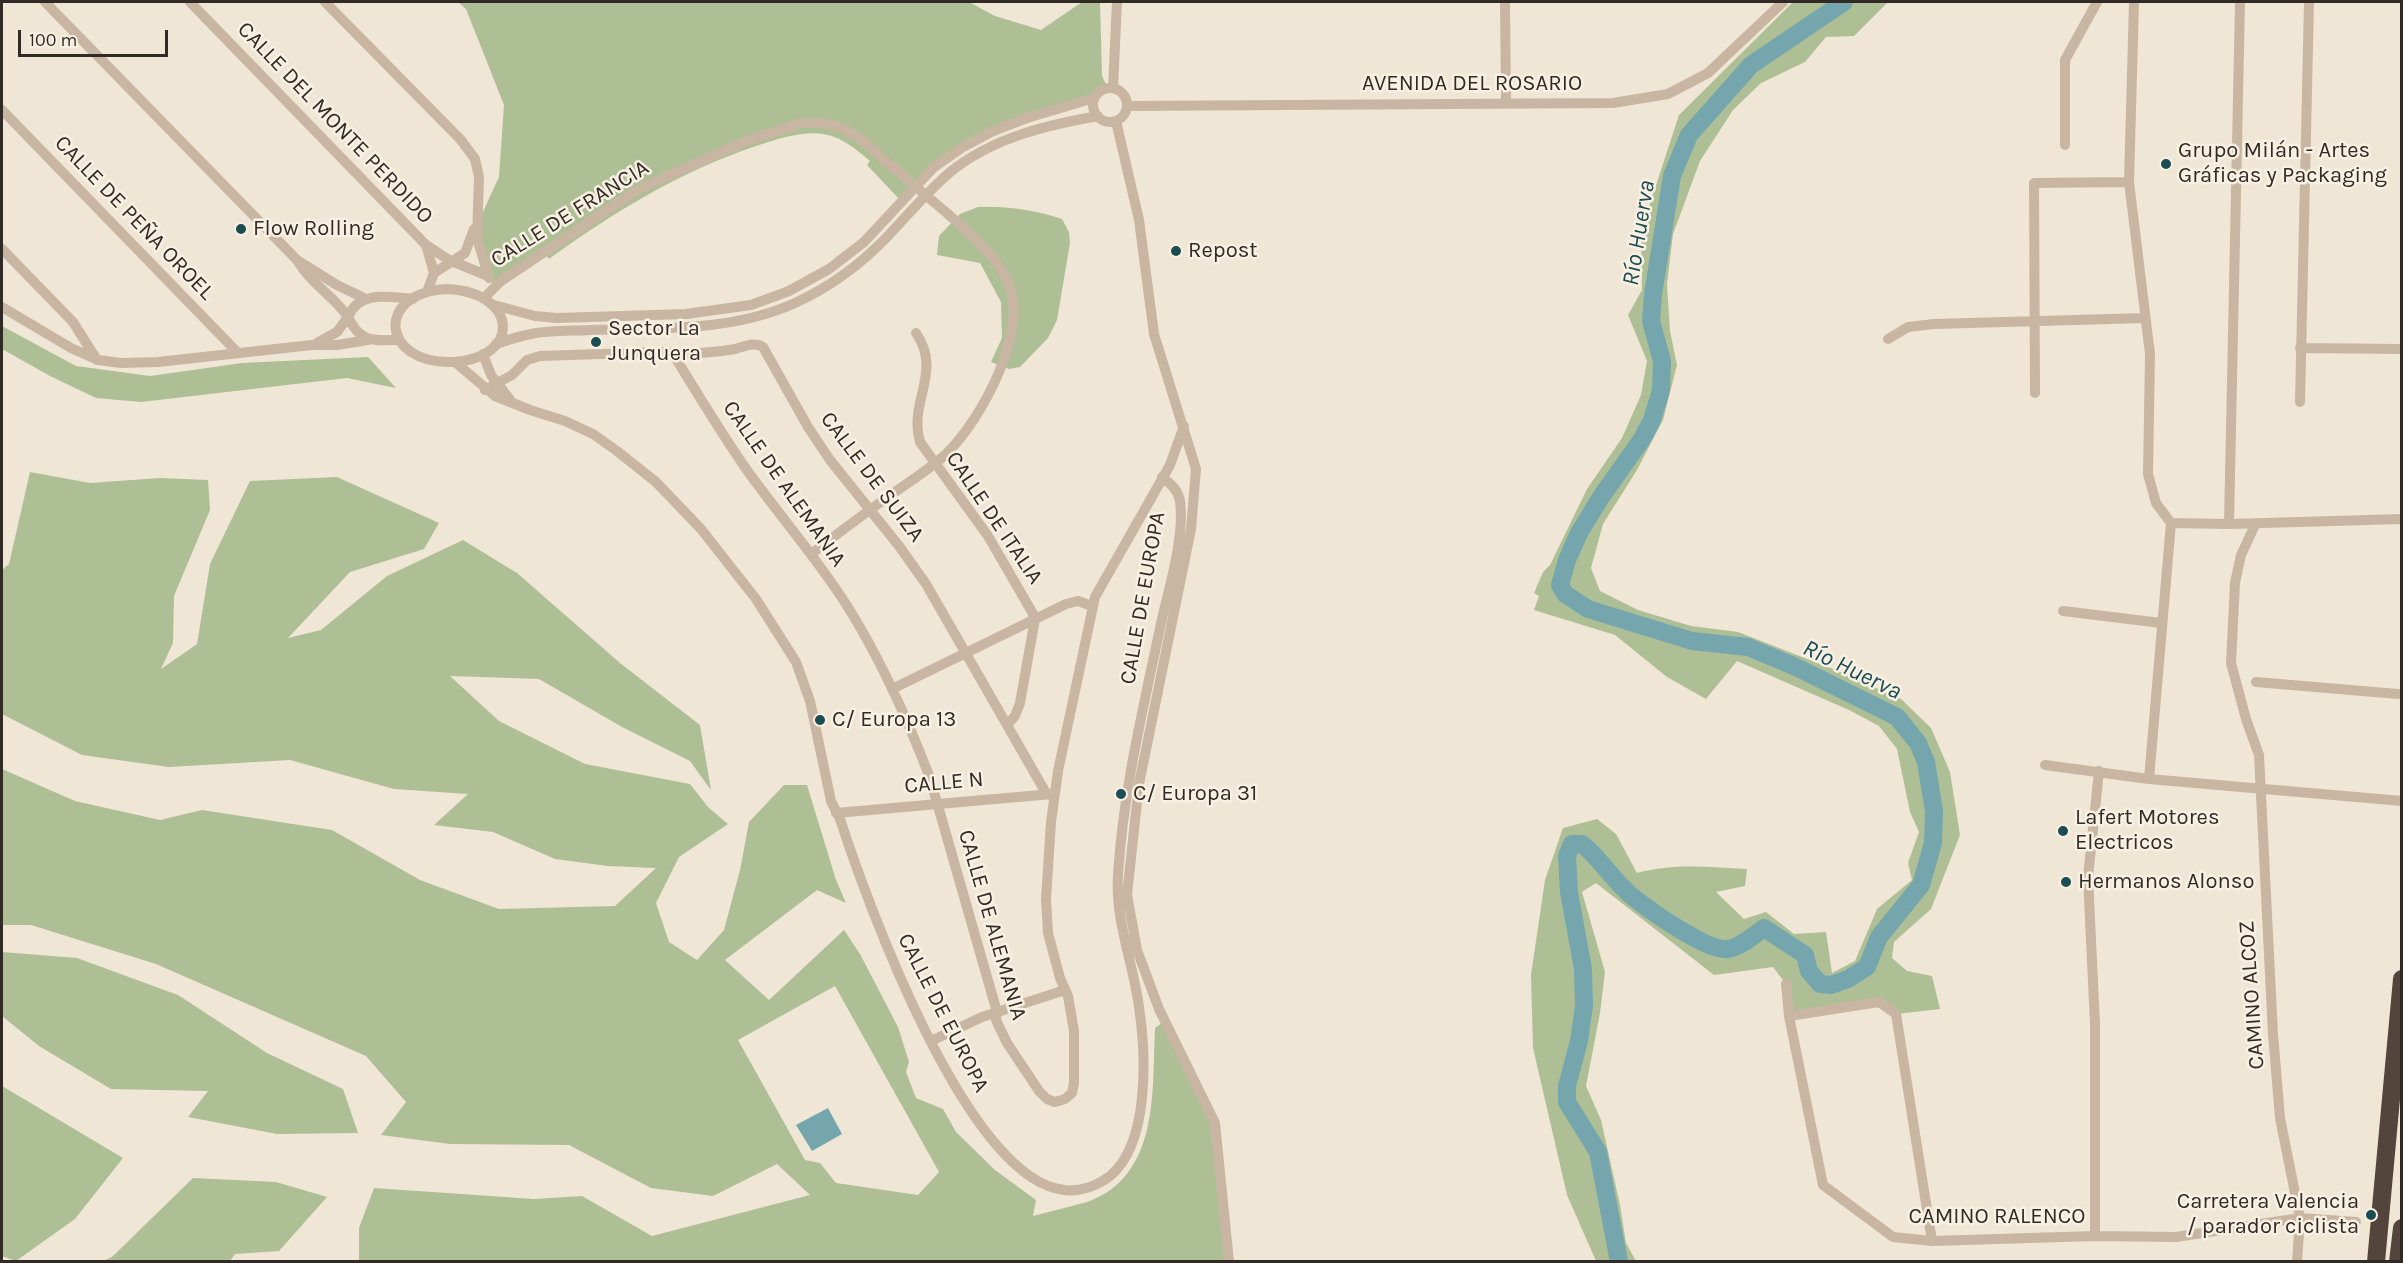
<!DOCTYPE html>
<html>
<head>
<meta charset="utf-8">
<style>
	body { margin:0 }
	#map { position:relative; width:2403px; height:1263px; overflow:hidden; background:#f0e6d6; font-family:Karla,sans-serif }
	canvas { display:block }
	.frame { position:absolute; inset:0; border:3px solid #322a25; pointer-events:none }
	.scale { position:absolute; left:18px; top:30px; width:150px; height:27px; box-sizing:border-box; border:3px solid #322a25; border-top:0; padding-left:8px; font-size:18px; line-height:21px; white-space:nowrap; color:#322a25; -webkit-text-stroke:4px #f8f0e2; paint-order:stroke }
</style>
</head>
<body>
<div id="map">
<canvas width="2403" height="1263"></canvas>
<div class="frame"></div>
<div class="scale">100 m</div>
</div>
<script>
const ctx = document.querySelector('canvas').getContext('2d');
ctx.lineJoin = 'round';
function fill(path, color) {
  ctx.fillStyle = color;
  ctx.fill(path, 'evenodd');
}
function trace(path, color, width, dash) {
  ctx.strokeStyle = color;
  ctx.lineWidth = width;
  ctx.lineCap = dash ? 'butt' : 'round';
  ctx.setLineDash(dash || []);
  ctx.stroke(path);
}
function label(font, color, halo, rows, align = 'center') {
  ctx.font = font + ' Karla,sans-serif';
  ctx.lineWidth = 5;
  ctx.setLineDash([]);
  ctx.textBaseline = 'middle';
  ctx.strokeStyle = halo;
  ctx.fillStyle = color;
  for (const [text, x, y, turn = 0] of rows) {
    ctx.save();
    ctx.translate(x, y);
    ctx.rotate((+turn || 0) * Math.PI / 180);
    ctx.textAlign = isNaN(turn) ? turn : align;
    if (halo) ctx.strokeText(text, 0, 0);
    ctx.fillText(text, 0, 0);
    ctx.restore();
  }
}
fill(new Path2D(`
	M458 2H969L995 16 1041 30 1082 2H1100L1102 76 1108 88 1097 93 1094 98 963 147 901 201 867 165 870 161C856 149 842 137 823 134 801 131 778 139 756 146 679 172 614 212 549 259L544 252 494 286 488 276 476 227 499 177 504 105 466 9Z
	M1793 2H1888L1854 36 1826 37 1805 62 1761 83 1733 110 1700 161 1673 234 1667 284 1670 331 1677 365 1663 420 1637 470 1603 524 1591 568 1600 591 1638 610 1691 626 1738 632 1838 671 1901 699 1931 728 1950 772 1960 835 1931 909 1894 942 1892 958 1907 971 1932 976 1940 1009 1896 1014 1888 1006 1789 1016 1786 984 1773 967 1714 975 1596 883 1582 892 1605 972 1600 1013 1586 1086 1601 1120 1620 1205 1626 1243 1636 1261H1596L1567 1195 1533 1048 1531 975 1545 880 1563 828 1597 819 1616 834 1637 873C1673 863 1710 867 1747 869L1745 886 1716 892 1744 919 1766 912 1794 934 1826 932 1832 973 1855 961 1877 909 1912 880 1908 863 1919 832 1910 812 1897 749 1879 726 1849 710 1737 661 1706 699 1667 677 1615 635 1534 610 1539 596 1534 593 1543 572 1550 565 1587 489 1622 438 1641 395 1647 361 1628 315 1642 290 1641 231 1679 115Z
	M978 207C1007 206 1034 210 1062 219L1069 232 1070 243 1057 320 1048 338 1020 367 1009 369 991 362 1002 338 1001 302 980 263 937 255 939 236 960 214Z
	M2 326 76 366 150 376 242 363 368 357 396 388 347 378 141 402 96 398 50 376 2 349Z
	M30 472 90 483 160 478 208 480 210 510 174 596 173 643 161 669 197 644 210 564 250 481 337 477 439 523 424 549 350 572 288 638 321 630 387 576 463 540 517 573 620 663 700 725 711 790 690 761 622 727 539 679 450 676 499 721 585 764 690 784 708 807 728 824 679 857 656 903 669 942 697 960 724 930 740 870 749 822 784 785H807L836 880 846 903 817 890 725 960 769 1000 844 930 860 954 898 1027 909 1062 906 1072 916 1098 943 1109 956 1132 995 1170 1036 1200 1033 1216C1051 1211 1070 1207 1087 1202 1160 1176 1152 1091 1155 1028L1166 1020 1215 1123 1229 1261H359V1228L374 1188 534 1199 582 1196 652 1236 810 1195 777 1164 713 1196 651 1188 569 1145 450 1144 381 1135 406 1102 366 1056 156 964 31 925H2V769L75 801 160 820 202 810 332 830 420 880 499 909 615 906 656 868 608 866 555 859 493 832 434 825 468 794 394 789 290 760 169 767 82 755 2 714V570L9 564ZM835 986 939 1172 918 1195 836 1183 820 1163 805 1160 738 1040Z
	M2 952 77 958 178 995 267 1053 343 1089 358 1133 277 1134 188 1117 208 1091 111 1089 39 1046 2 1016Z
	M2 1086 123 1158 75 1219 16 1261 2 1256Z
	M193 1178 276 1182 327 1197 279 1251 235 1254 230 1261H103L112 1257Z`), '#aebf96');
fill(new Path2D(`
	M828 1108 842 1134 812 1151 796 1125Z`), '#75a6ad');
trace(new Path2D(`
	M1619 1262 1598 1152 1567 1102V1086L1579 1041 1584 1006 1583 969 1569 892 1567 856 1572 844H1582C1601 859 1613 881 1633 897 1649 910 1708 952 1728 949 1741 947 1753 936 1764 928L1805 955 1809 971 1820 984 1831 985 1848 979 1867 967 1879 937 1921 885 1933 843 1934 811 1926 762 1918 743 1897 717 1796 667 1748 647 1692 641 1588 609 1565 594 1560 585 1567 560 1579 533 1601 497 1642 439 1652 420 1661 390 1662 361 1651 321 1653 294 1672 176 1689 135 1751 65 1844 2`), '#75a6ad', 18);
trace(new Path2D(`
	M45 2 297 260 337 285 364 298
	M190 2 426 245 449 260 488 276
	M325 2 461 140 475 159 479 177 477 238 489 278
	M1505 2 1506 103
	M2134 2 2129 182 2150 354 2148 474 2156 503 2171 523 2149 779
	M1113 88 1117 2
	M1093 105a17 17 0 1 1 34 0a17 17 0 1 1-34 0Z
	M1127 106 1613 103 1668 94 1708 73 1783 2
	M2 110 238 353
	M1116 121 1139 220 1154 334 1196 469 1191 529 1139 784 1127 895 1137 950 1159 1009 1215 1123 1229 1262
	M2065 145V60L2097 2
	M426 245 434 273 427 292
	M2 249 73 322 97 360
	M299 263C311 284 334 296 348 317L337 332 317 343
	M434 273 465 253 474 229
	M447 289C518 292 523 358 453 362 382 365 373 293 447 289Z
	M484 298 501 281 637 190 746 141 802 123H822L840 127 862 140 890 165
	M494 305 535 316 557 318 686 314 751 305 789 291 829 269 864 242 933 168 963 147 993 131 1027 118 1094 98
	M2 307 71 348 98 360 121 363 158 362 312 345H337L368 340
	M916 333C943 372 908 402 920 442L988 536 1032 612 1035 619 1020 703 1015 716 1007 725
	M1888 339 1908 327 1934 324 2145 318
	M399 340C373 340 361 344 348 317 359 290 388 297 413 299
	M496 344C508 340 519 336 531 334 550 330 571 331 590 330 660 328 731 332 795 303 830 287 861 264 887 237 909 214 929 189 954 169 996 137 1047 125 1098 116
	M2300 348 2402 349
	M483 354 491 375 511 401
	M673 354C698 394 722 435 749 473 784 521 823 566 854 617 884 667 909 723 930 778L997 1012 996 1020 1007 1043 1039 1091 1047 1099 1055 1102 1065 1099 1072 1093 1074 1083V1031L1068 996 1060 978 1048 933 1046 899 1051 822 1058 771 1095 597 1170 465 1184 426
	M455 362 495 396 530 410 565 421 593 434 617 451 656 482 701 529 756 599 796 662 810 701 831 801 840 819C867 902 967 1180 1064 1190 1080 1192 1097 1186 1110 1176 1150 1143 1146 1054 1139 1007 1133 962 1115 921 1118 875 1123 792 1143 709 1160 628 1168 590 1185 539 1180 501 1178 490 1171 484 1162 477
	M485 390 512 375 527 360 540 356 662 352C686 355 711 353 735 349 744 347 754 341 763 347L808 427 830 460 899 546 926 584 1046 793
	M2035 393 2034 183 2129 182
	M2300 402 2309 2
	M2171 523 2229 524 2402 519
	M2256 523 2241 555 2235 583 2231 663 2246 719 2259 755 2273 1034 2280 1118 2300 1218 2297 1262
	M2229 524 2240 2
	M811 554C836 535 862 515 888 497 907 483 929 470 946 454 981 420 1030 331 1008 282 995 254 970 234 948 214
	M2063 611 2161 623
	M2256 682 2398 694
	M892 689 1066 604 1078 601 1092 606
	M2045 765 2149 779 2402 801
	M836 813 1052 794
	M1786 984 1789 1016 1823 1185 1893 1237 1932 1241 2095 1236 2176 1237 2300 1218 2356 1222
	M1789 1016 1879 1002 1896 1014 1932 1241
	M931 1041 982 1017 1065 990
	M2095 1236V1024L2088 877 2099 771`), '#c8b6a2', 10);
trace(new Path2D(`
	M2376 1262 2402 979
	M2398 1262 2402 1228`), '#53453c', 18);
trace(new Path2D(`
	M890 165 948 214`), '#c8b6a2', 10);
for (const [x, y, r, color] of [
	[2166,164,6,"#1b4b53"],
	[241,229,6,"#1b4b53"],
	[1176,251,6,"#1b4b53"],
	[596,342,6,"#1b4b53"],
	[820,720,6,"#1b4b53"],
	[1121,794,6,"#1b4b53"],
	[2063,831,6,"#1b4b53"],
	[2066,882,6,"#1b4b53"],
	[2371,1215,6,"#1b4b53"]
]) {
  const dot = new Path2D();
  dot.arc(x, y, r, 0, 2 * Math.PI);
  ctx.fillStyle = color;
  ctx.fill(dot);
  trace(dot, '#f8f0e2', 2);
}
label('22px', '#322a25', '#f8f0e2', [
	["AVENIDA DEL ROSARIO",1472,84],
	["CALLE DEL MONTE PERDIDO",335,123,46],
	["CALLE DE FRANCIA",570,214,-32],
	["CALLE DE PEÑA OROEL",134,218,46],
	["CALLE DE SUIZA",872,477,53],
	["CALLE DE ALEMANIA",784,484,55],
	["CALLE DE ITALIA",994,518,56],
	["CALLE DE EUROPA",1143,598,-80],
	["CALLE N",944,783,-5],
	["CALLE DE ALEMANIA",992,925,74],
	["CAMINO ALCOZ",2252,995,-94],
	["CALLE DE EUROPA",943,1013,63],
	["CAMINO RALENCO",1997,1217]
]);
label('22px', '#322a25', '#f8f0e2', [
	["Grupo Milán - Artes",2178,151],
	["Gráficas y Packaging",2178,176],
	["Flow Rolling",253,229],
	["Repost",1188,251],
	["Sector La",608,329],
	["Junquera",608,354],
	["C/ Europa 13",832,720],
	["C/ Europa 31",1133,794],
	["Lafert Motores",2075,818],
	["Electricos",2075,843],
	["Hermanos Alonso",2078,882],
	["Carretera Valencia",2359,1202,"right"],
	["/ parador ciclista",2359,1227,"right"]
], 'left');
label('italic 24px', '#1b4b53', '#f8f0e2', [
	["Río Huerva",1639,233,-81],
	["Río Huerva",1852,670,26]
]);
</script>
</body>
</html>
